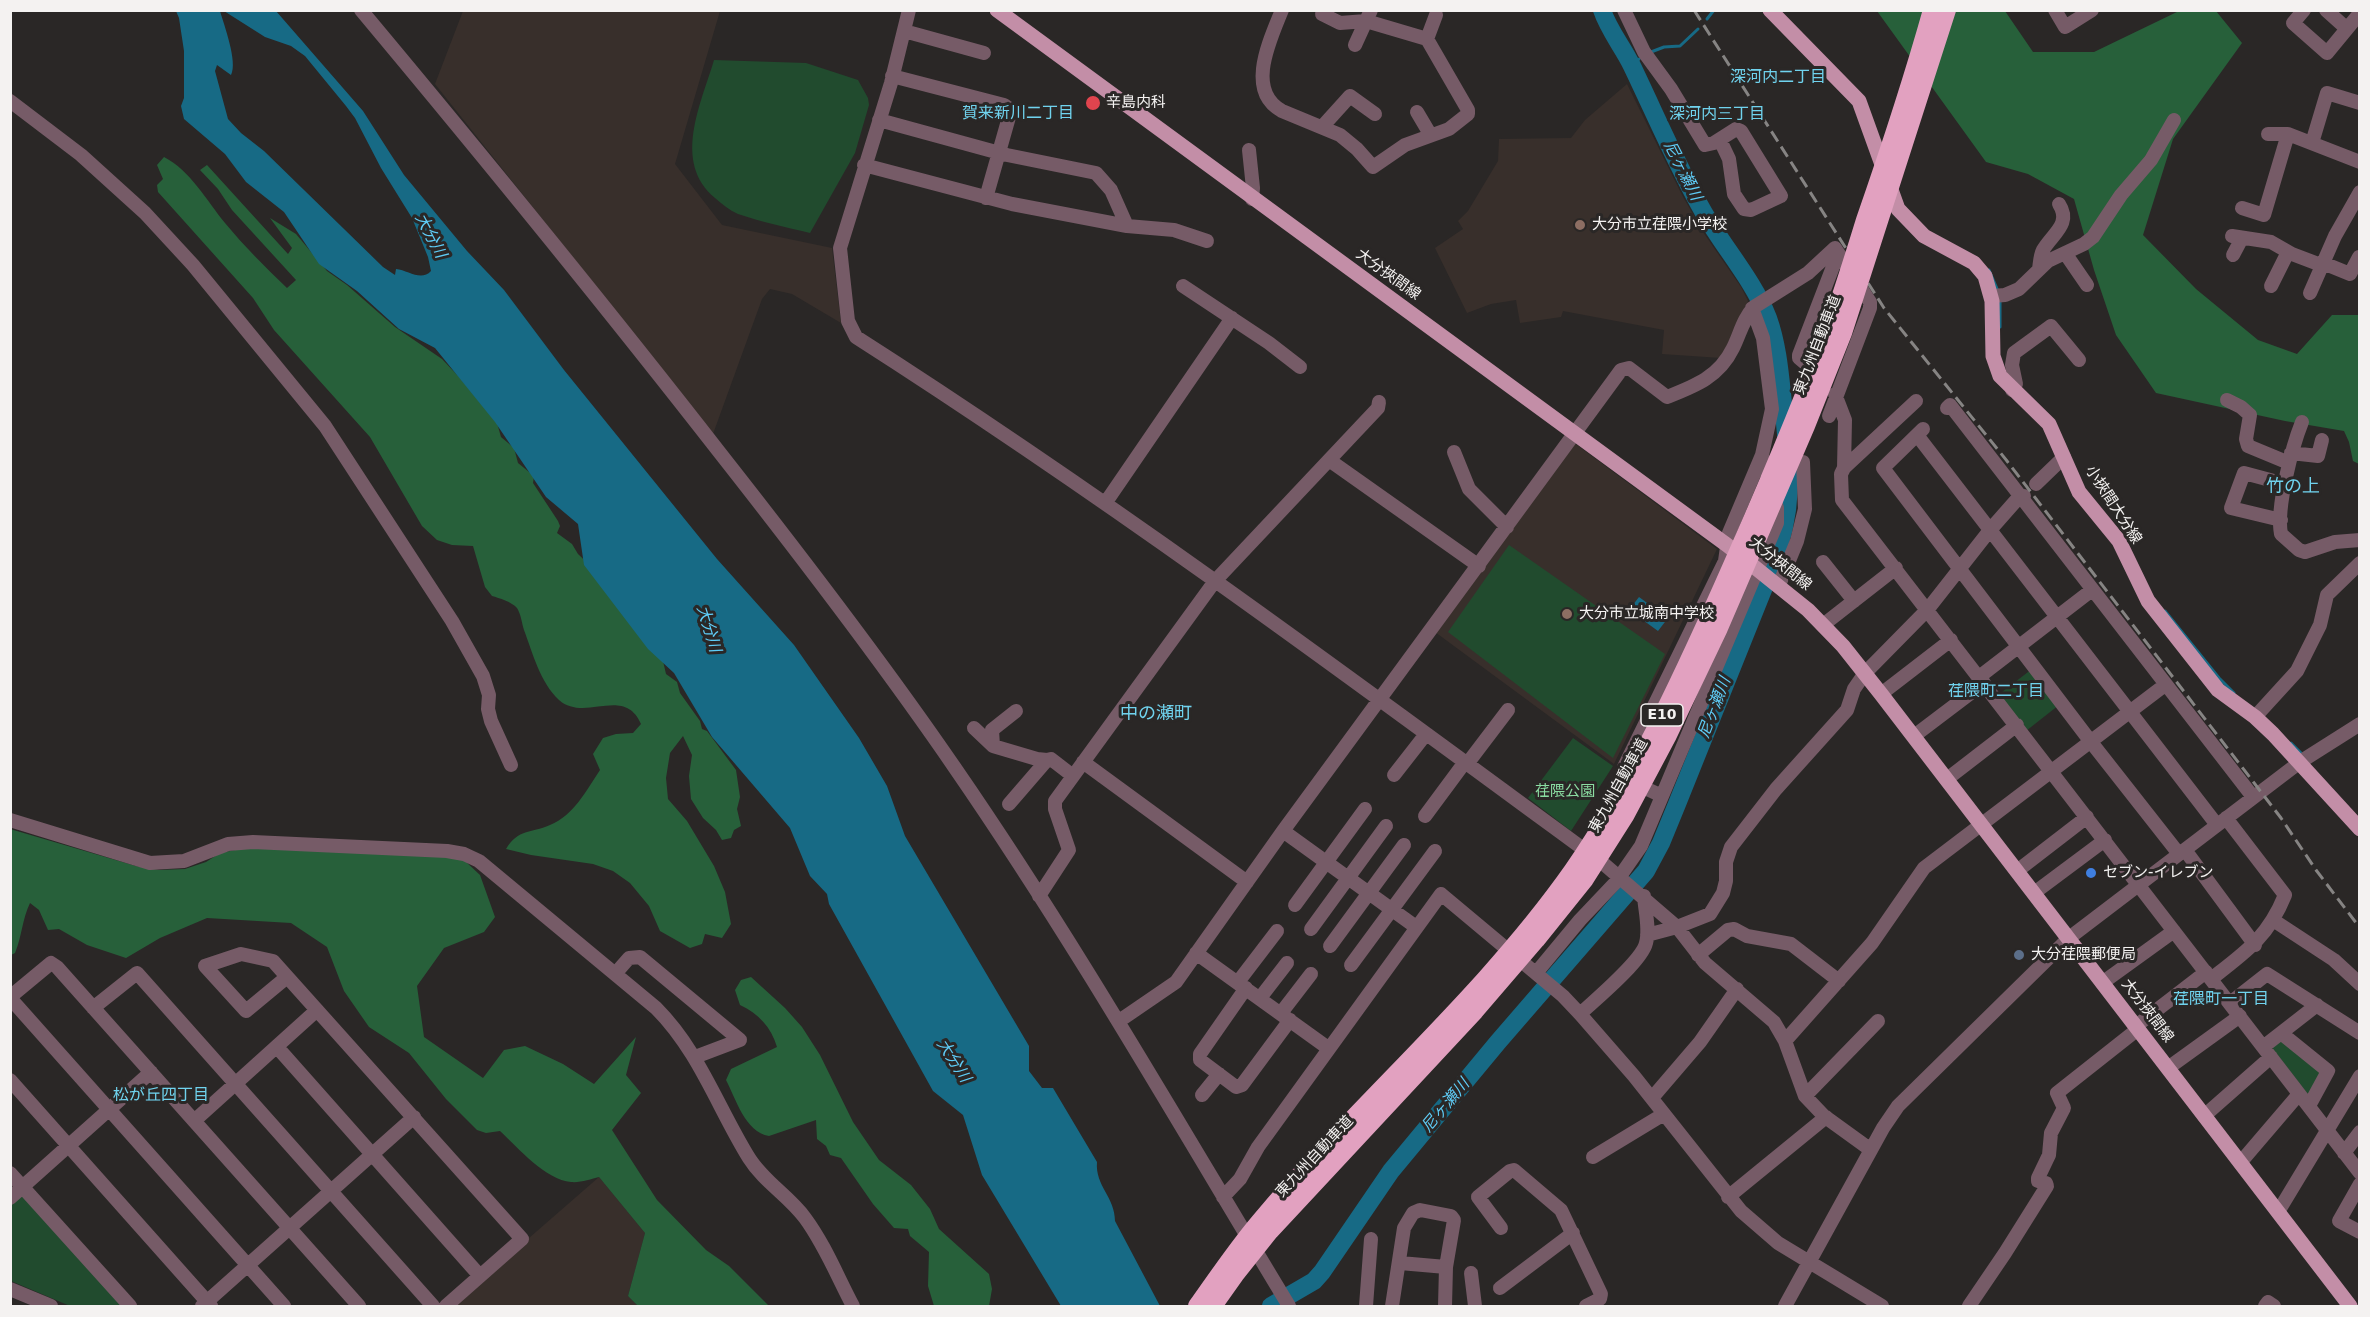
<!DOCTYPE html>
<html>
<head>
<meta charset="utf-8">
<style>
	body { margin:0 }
	#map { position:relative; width:2370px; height:1317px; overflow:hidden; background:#2a2726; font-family:"DejaVu Sans",sans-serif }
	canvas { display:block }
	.frame { position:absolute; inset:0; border:12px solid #f4f2f1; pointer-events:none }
</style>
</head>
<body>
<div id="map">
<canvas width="2370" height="1317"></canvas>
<div class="frame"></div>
</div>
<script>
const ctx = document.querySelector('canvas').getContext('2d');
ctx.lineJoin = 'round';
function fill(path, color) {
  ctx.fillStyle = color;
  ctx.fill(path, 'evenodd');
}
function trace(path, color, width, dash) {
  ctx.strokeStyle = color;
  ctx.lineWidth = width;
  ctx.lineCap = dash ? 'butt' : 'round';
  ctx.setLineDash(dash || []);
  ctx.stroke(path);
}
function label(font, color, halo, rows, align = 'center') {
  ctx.font = font + ' "DejaVu Sans","Noto Sans JP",sans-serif';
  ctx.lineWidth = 6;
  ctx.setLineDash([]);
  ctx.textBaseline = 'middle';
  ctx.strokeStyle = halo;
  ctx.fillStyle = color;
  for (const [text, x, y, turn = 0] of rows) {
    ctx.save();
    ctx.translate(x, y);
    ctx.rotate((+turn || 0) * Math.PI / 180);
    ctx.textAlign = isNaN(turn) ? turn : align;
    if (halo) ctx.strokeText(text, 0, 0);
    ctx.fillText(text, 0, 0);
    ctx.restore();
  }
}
fill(new Path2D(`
	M463 11H720L675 164 722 225 832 248 841 323 792 294 770 289 762 299 713 434 435 84Z
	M1627 84 1682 195 1703 232 1741 287 1748 301 1721 358 1662 354 1664 330 1563 311 1561 317 1520 323 1516 300 1491 304 1467 313 1435 248 1463 229 1458 221 1468 211 1498 161 1499 139 1571 138 1585 120Z
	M1573 442 1717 549 1614 764 1435 632Z
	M599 1177 645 1233 628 1296 638 1306H451Z`), '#382f2b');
fill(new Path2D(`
	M714 60 806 63 858 80 868 98 869 105 855 153 810 233C786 227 761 222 738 214 729 210 722 204 715 198 672 162 701 104 714 60Z
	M1509 545 1665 654 1613 758 1448 632Z
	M2032 669 2059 705 2026 731 1998 695Z
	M1573 738 1613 766 1571 831 1528 798Z
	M2280 1038 2322 1069 2310 1097 2270 1045Z
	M24 1195 124 1306H70L11 1281 10 1203 19 1196Z`), '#214b2e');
fill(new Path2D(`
	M1877 11H2005L2033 52H2094L2179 11H2216L2242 43 2173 139 2143 235 2196 289 2258 340 2297 354 2332 315H2359V464L2353 461 2349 442 2344 431 2285 421 2156 393 2116 335 2094 270 2074 199 2028 174 1986 162Z
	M164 157C190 170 207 201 225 223 244 246 265 267 287 288L296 280 232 210 218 189 200 170 207 165 288 254 292 248 270 218 296 234 327 271 347 285 395 327 442 359 459 377 497 423 501 437 514 448 518 463 534 476 533 483 558 521 560 526 557 533 572 544 578 554 602 577 663 661 666 674 677 682 680 693 700 721 702 729 707 731 736 770 740 797 737 809 741 826 734 830 731 838 722 840 716 830 703 818 691 799 689 776 692 755 683 736 670 753 666 778 668 799 687 821 714 866 725 892 731 924 722 938 705 934 702 944 690 948 660 931 649 906 630 883 613 871 593 864 531 855 506 849C519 828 530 834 550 825 574 815 586 791 600 770L593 754 603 738 616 734 633 733 641 724C624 685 585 723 559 700 540 682 533 654 524 630 522 624 521 614 517 608 512 602 499 598 492 596L485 587 473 546 452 545 437 540 422 526 370 437 274 330 253 298 158 192 157 185 163 179 157 165Z
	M10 829 136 866 159 870 185 869 206 862 220 853 250 847 420 852 464 860 480 875 495 917 484 932 444 948 417 986 424 1037 483 1078 504 1050 525 1046 563 1064 594 1084 636 1037 626 1075 641 1093 612 1130 657 1200 706 1250 729 1266 769 1306H638L628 1296 645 1233 599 1177C591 1179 580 1183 571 1182 546 1180 518 1148 500 1131L486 1133 477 1130 446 1099 409 1053 369 1027 344 991 327 947 291 923 207 918 160 938 126 958 87 945 59 929 48 930 39 910 30 903C22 920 22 936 15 953L11 955Z
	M751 977 785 1008 802 1027 820 1055 853 1122 879 1160 911 1185 930 1209 939 1229 989 1274 992 1289 989 1306H934L928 1286 929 1252 910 1236 908 1229 894 1228 873 1204 841 1158 830 1155 826 1146 817 1139 816 1120 769 1136C745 1132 736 1099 726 1080L731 1069 777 1047C771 1027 759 1014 740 1005L735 990 741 980Z`), '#27603a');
fill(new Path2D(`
	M176 11H220C224 25 238 62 231 75L217 65 215 71 228 119 241 133 264 151 383 267 395 275 396 269C408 270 421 282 431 271L428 257 412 218 381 168 355 118 346 106 305 56 291 46 265 37 224 11H276L363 111 404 175 467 251 504 290 564 370 717 559 794 645 859 738 887 786 905 836 1029 1046V1071L1042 1088H1053L1097 1162C1095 1186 1115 1197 1115 1221L1160 1306H1061L982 1175 963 1115 933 1091 829 904 827 894 810 876 790 828 712 737 674 673 648 649 584 565 578 524 546 497 495 422 435 348 399 329 357 291 319 264 284 212 246 182 225 154 184 119 181 106 184 98V51L179 18Z
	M1639 597 1668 618 1658 631 1629 610Z`), '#176a85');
trace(new Path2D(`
	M1707 19 1714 10
	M1651 52 1664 47 1680 46 1698 29
	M1632 66 1639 59
	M1989 270 1998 291
	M2000 301V327
	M2165 611 2219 678 2234 693
	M2291 743 2303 755`), '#176a85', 3);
trace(new Path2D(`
	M1271 1306 1314 1281 1322 1272 1391 1171 1498 1042 1646 871 1661 843 1677 804 1773 565C1796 502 1789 467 1783 403 1780 375 1778 346 1768 318 1753 280 1724 248 1704 213 1677 166 1656 116 1632 66 1623 47 1609 31 1602 10`), '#176a85', 18);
trace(new Path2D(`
	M361 10C483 156 603 303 720 453 801 556 881 660 955 768 1075 942 1180 1126 1289 1306
	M909 10 891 83 840 248 848 321 856 337C1114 502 1359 684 1605 865L1677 927 1705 963 1774 1022 1785 1041 1805 1096 1824 1116 1871 1150
	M1282 10C1270 40 1245 91 1282 111L1340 135 1357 149 1373 167 1405 145 1449 129 1468 114V110L1427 39 1366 21 1340 23 1322 14
	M1624 10 1644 52 1671 89 1705 145 1714 143 1736 129 1741 131 1781 196 1751 210 1744 209 1734 194 1729 159 1720 140
	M2055 10 2065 27 2092 10
	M2304 10 2293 23 2327 53 2360 13
	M2326 10 2346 28
	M904 31 984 53
	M1427 39 1436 15
	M1355 45 1371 10
	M892 76 1004 105 1011 110 986 198
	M10 101 81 155 145 213 193 265 325 426 452 621 483 676 489 695 488 709 491 721 511 765
	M1417 112 1430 134
	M879 120 1007 155 1096 173 1111 190 1127 226
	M1322 127 1350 96 1375 114
	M2268 134H2288L2360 162
	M2312 143 2327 93 2360 103
	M1249 150 1253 188 1252 199
	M864 165 1012 204 1127 226 1174 230 1207 241
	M2242 208 2264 215 2288 134
	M2232 236 2271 242 2292 254 2321 265
	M2065 253 2087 285
	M2233 255 2242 238
	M2323 263 2350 274 2359 257
	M2039 269C2040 263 2040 256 2043 250 2052 234 2072 224 2059 204
	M1183 286 1269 343 1300 367
	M2271 286 2288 252
	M2310 293 2335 236 2360 192
	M1992 296 2005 295 2019 289 2048 261 2084 244 2093 237 2121 195 2151 160 2174 120
	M1819 375 1799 358V355L1834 264 1836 262 1844 261
	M2012 390 2016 384 2012 365 2014 353 2051 326 2079 360
	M1835 394 1845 420 1844 468
	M2227 400 2241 407 2250 415 2246 439 2248 446 2289 463
	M1916 401 1844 468 1841 474 1842 500 2360 1173
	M1947 408 1950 405 2253 797
	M2302 422C2292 447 2276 508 2281 534L2299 550 2305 552 2335 542 2360 540
	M1923 429 1883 468 2091 742 2179 854
	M1917 435 2217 825
	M1454 452 1469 489 1507 527
	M2291 453 2318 456 2322 440
	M1329 460 1479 566
	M2036 484 2064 457
	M1106 502 1232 318
	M2281 520 2231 508 2244 473 2285 484
	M1823 562 1854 601
	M1779 585 1797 541 1805 509 1803 462
	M1823 625 1896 568
	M1979 677 2092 590
	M1881 694 1951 640
	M2255 717 2297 671 2320 625 2327 595 2360 563
	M974 728 993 746 1037 759 1047 760
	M1914 736 1984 683
	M993 746 992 730 1016 711
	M1083 762 1247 882
	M1467 764 1508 710
	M1394 775 1426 734
	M1947 779 2017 725
	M1662 796 1628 780 1624 775V767L1725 561 1729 533 1762 455 1772 409 1763 338 1752 308
	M1009 804 1047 760 1051 759 1073 776
	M1425 816 1465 762
	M10 820 150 863 184 861 228 844 253 842 447 851 464 854 479 861 656 1008C699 1051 718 1108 749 1158 764 1182 789 1196 805 1218 825 1245 838 1278 853 1306
	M1283 831 1416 927
	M2185 850 2255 945
	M2017 871 2087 817
	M2034 893 2105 840
	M1039 896 1069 850 1055 809V801L1215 581 1378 408 1379 402
	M1295 905 1365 809
	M2273 920 2334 960 2360 984
	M1311 929 1386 826
	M1647 935 1677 927 1710 914 1723 893 1726 881V862L1731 847 1776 789 1847 710 1854 689 1865 673 1928 609 1990 530 2020 496H2024
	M1330 946 1404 845
	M1196 953 1328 1048
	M1698 955 1728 930 1734 929 1747 936 1791 944 1839 981
	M1351 965 1435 851
	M1536 973 1580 920 1616 882 1641 846 1777 523V508L1762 455
	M615 974 629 958 640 957 740 1040 695 1057
	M287 977 246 1011 205 966 241 954 273 961 522 1239 446 1306
	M2211 979C2246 952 2268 937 2285 895L2226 818
	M1238 982 1277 931
	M2102 983 2174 931
	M1246 988 1200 1054V1060L1236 1087 1242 1085 1290 1020
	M10 997 51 963 57 967 359 1306
	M10 998 284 1306
	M1260 998 1287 963
	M2230 1003 2267 974 2360 1033
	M93 1008 137 973 433 1306
	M1281 1013 1311 974
	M1580 1014 1634 1076 1741 1211 1778 1243 1882 1306
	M1119 1021 1176 982 1283 831 1621 370 1629 368 1667 397C1695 386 1719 377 1733 348 1740 334 1743 319 1754 307L1808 273 1835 248 1870 302V308L1829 416
	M2136 1026 2206 972
	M2281 1033 2328 1071 2309 1106
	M1785 1041 1872 943 1924 868 2165 685
	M277 1047 480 1276
	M2263 1047 2317 1005
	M2168 1068 2240 1016
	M10 1080 211 1306
	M1202 1095 1219 1074
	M1805 1096 1878 1021
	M1652 1098 1700 1042 1737 989
	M2204 1116 2271 1057
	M194 1121 317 1010
	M2344 1153 2360 1132
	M1593 1157 1664 1114
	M2240 1163 2299 1094
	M10 1173 130 1306
	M2360 1184 2339 1221 2360 1232
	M1223 1197 1240 1179 1258 1147 1441 894 1563 996 1580 1014C1595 1000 1642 961 1646 943 1650 929 1645 911 1644 896
	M1728 1197 1826 1117
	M10 1198 151 1072
	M2278 1212 2360 1076
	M1501 1228 1478 1197 1510 1171 1514 1170 1561 1210 1601 1294 1600 1299 1586 1306
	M1400 1263 1446 1267
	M1471 1273 1475 1306
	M1500 1288 1573 1233
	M10 1289 51 1306
	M202 1306 414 1117
	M1366 1306 1371 1239
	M1392 1306 1404 1228 1413 1213 1420 1210 1451 1216 1454 1220 1446 1267 1445 1306
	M1785 1306 1883 1128 1898 1106 2069 938 2300 762 2360 724
	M1969 1306 2005 1253 2047 1186 2046 1183 2038 1181V1178L2049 1155 2051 1133 2064 1108 2057 1093 2138 1029
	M2265 1306 2268 1302 2274 1306`), '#765b67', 14);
trace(new Path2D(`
	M997 10 1727 545 1808 610 1843 646 1881 694 2350 1306
	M1770 10 1859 101 1898 209 1924 236 1974 263 1985 276 1992 301 1993 356 2000 376 2049 424 2079 492 2119 541 2148 601 2218 690 2255 717 2273 734 2360 829`), '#c38ea7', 15);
trace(new Path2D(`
	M1694 10 1884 308 2007 461 2281 818 2316 870 2360 928`), '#868483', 3, [12, 6]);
trace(new Path2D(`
	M1197 1306C1217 1278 1237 1248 1260 1221 1360 1101 1483 998 1573 870 1633 783 1679 684 1722 588 1759 505 1795 421 1827 336 1841 298 1853 259 1865 220 1889 151 1912 81 1932 10
	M1213 1306 1235 1275 1270 1231 1475 1011 1536 940 1585 879 1625 816 1667 737 1719 628 1806 426 1843 333 1947 10`), '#e2a1c0', 18);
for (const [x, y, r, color] of [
	[1093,103,8,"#e0444e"],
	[1580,225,6,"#8d6e63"],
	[1567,614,6,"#8d6e63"],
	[2091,873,6,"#3f7fe0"],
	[2019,955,6,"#5c6f8a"]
]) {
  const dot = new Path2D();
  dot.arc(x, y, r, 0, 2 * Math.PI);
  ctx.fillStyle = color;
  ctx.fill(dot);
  trace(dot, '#2a2726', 2);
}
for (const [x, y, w] of [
	[1662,715,42]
]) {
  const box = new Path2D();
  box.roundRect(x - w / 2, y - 11, w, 22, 4.5);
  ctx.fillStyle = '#2a2726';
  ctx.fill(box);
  trace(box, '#f4f2f1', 1.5);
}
label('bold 14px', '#f4f2f1', null, [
	["E10",1662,715]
]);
label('15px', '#f4f2f1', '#2a2726', [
	["辛島内科",1106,103],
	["大分市立荏隈小学校",1592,225],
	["大分市立城南中学校",1579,614],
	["セブン-イレブン",2103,873],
	["大分荏隈郵便局",2031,955]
], 'left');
label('15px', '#f4f2f1', '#2a2726', [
	["大分挾間線",1388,275,36],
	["東九州自動車道",1818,345,-69],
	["小挾間大分線",2113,505,57],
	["大分挾間線",1780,564,39],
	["東九州自動車道",1619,786,-61],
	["大分挾間線",2147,1011,53],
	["東九州自動車道",1315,1157,-47]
]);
label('15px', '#8bdda2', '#2a2726', [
	["荏隈公園",1565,792]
]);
label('16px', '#70d3ee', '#2a2726', [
	["深河内二丁目",1778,78],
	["賀来新川二丁目",1018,114],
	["深河内三丁目",1717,115],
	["荏隈町二丁目",1996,692],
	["荏隈町一丁目",2221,1000],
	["松が丘四丁目",161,1096]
]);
label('italic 16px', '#5fcdf7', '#2a2726', [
	["尼ヶ瀬川",1682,171,63],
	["大分川",430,236,62],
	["大分川",708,629,73],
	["尼ヶ瀬川",1715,708,-69],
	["大分川",953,1061,57],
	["尼ヶ瀬川",1446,1106,-50]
]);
label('18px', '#70d3ee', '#2a2726', [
	["竹の上",2293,487],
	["中の瀬町",1156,714]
]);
</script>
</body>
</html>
